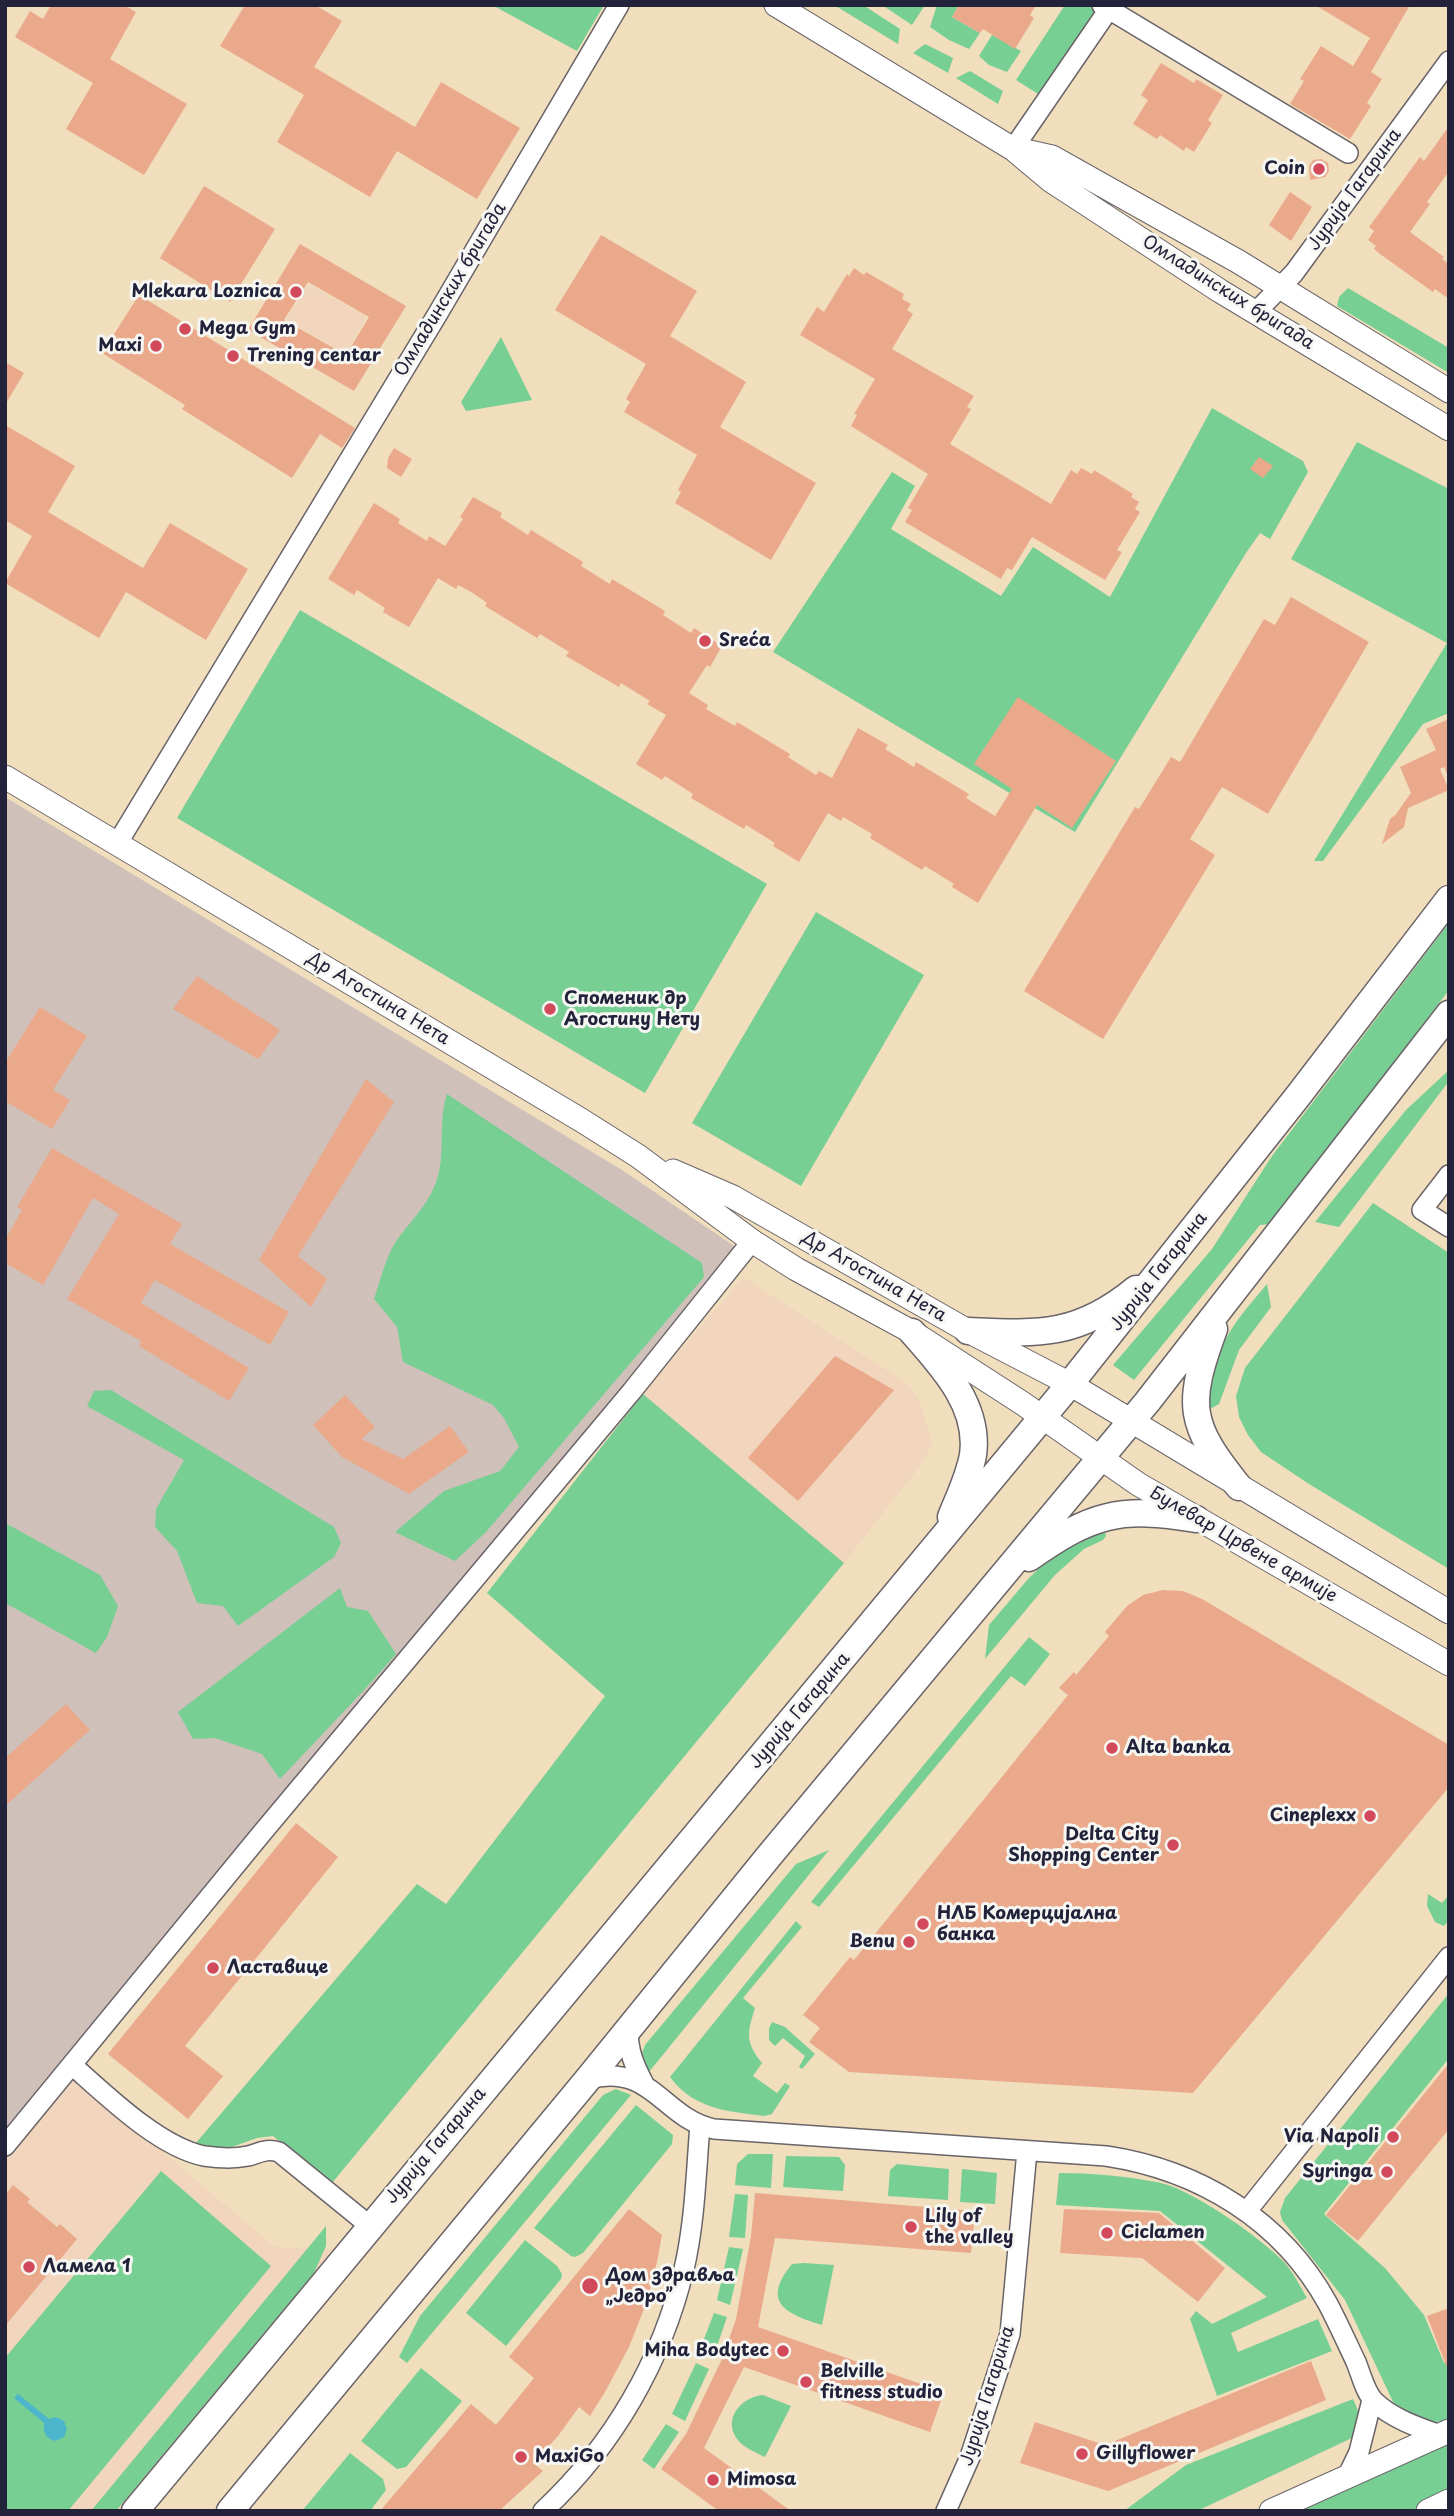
<!DOCTYPE html>
<html>
<head>
<meta charset="utf-8">
<style>
	body { margin:0 }
	#map { position:relative; width:1454px; height:2516px; overflow:hidden; background:#f0debd; font-family:"Playpen Sans",sans-serif }
	canvas { display:block }
	.frame { position:absolute; inset:0; border:7px solid #22223b; pointer-events:none }
</style>
</head>
<body>
<div id="map">
<canvas width="1454" height="2516"></canvas>
<div class="frame"></div>
</div>
<script>
const ctx = document.querySelector('canvas').getContext('2d');
ctx.lineJoin = 'round';
function fill(path, color) {
  ctx.fillStyle = color;
  ctx.fill(path, 'evenodd');
}
function trace(path, color, width, dash) {
  ctx.strokeStyle = color;
  ctx.lineWidth = width;
  ctx.lineCap = dash ? 'butt' : 'round';
  ctx.setLineDash(dash || []);
  ctx.stroke(path);
}
function label(font, color, halo, rows, align = 'center') {
  ctx.font = font + ' "Playpen Sans",sans-serif';
  ctx.lineWidth = 6;
  ctx.setLineDash([]);
  ctx.textBaseline = 'middle';
  ctx.strokeStyle = halo;
  ctx.fillStyle = color;
  for (const [text, x, y, turn = 0] of rows) {
    ctx.save();
    ctx.translate(x, y);
    ctx.rotate((+turn || 0) * Math.PI / 180);
    ctx.textAlign = isNaN(turn) ? turn : align;
    if (halo) ctx.strokeText(text, 0, 0);
    ctx.fillText(text, 0, 0);
    ctx.restore();
  }
}
fill(new Path2D(`
	M308 284 367 317 345 354 286 320Z
	M743 1277 908 1384 920 1402 932 1445 919 1467 844 1563 643 1394Z
	M5 1983 87 2088 275 2247 333 2249 119 2511H5Z`), '#f2d5bd');
fill(new Path2D(`
	M5 797 622 1170 743 1252 5 2146Z`), '#cfc1ba');
fill(new Path2D(`
	M492 5H604L577 51Z
	M834 5H863L900 29 898 44Z
	M882 5H925L912 25Z
	M937 5H959L952 17 980 33 969 49 949 40 930 27Z
	M1065 5H1091L1101 12 1043 97 1016 80Z
	M992 35 1021 51 1007 72 989 65 979 56Z
	M925 44 953 58 948 73 913 53Z
	M970 71 1003 91 998 104 956 78Z
	M1348 288 1449 348V373L1337 306 1339 297Z
	M501 337 532 400 466 411 461 402Z
	M1212 408 1303 461 1308 472 1270 539 1260 533 1246 553 1075 832 773 652 892 472 915 486 891 529 1001 596 1033 547 1110 597Z
	M1357 442 1449 489V713L1423 724 1323 861H1314L1447 643 1291 559Z
	M300 610 767 884 645 1093 177 818Z
	M816 912 924 975 801 1186 692 1123Z
	M1449 923V990L1270 1224 1260 1225 1134 1380 1113 1365 1212 1249 1272 1156Z
	M1449 1070V1081L1339 1227 1315 1222 1406 1110Z
	M447 1094 702 1263 704 1277 486 1532 455 1561 395 1532 444 1491 500 1471 519 1447 504 1418 493 1405 403 1362 397 1327 374 1299C380 1282 385 1259 395 1243 408 1223 426 1208 435 1185 447 1156 437 1123 447 1094Z
	M1373 1203 1449 1253V1569L1309 1484 1261 1452 1248 1435 1239 1417 1236 1396 1245 1368Z
	M1267 1284 1271 1307 1239 1350 1219 1404 1210 1409C1207 1397 1210 1388 1212 1377 1220 1337 1242 1314 1267 1284Z
	M111 1390 334 1527 341 1543 334 1557 238 1626 223 1606 197 1603 177 1551 155 1527 156 1509 184 1460 87 1406 94 1391Z
	M643 1394 844 1563 332 2183 273 2136 257 2138 218 2152 195 2144 417 1884 446 1904 605 1696 487 1593Z
	M5 1523 100 1575 118 1606 107 1637 96 1653 5 1603Z
	M1103 1526 1106 1536 1103 1540 1084 1549 1055 1575 985 1659 989 1625 1029 1578 1056 1552Z
	M340 1588 347 1607 368 1611 396 1654 367 1687 280 1779 262 1754 215 1738 193 1739 178 1712Z
	M1029 1637 1050 1654 1025 1686 1011 1676 819 1907 811 1902Z
	M829 1850 649 2072 642 2053 645 2045 796 1864Z
	M1428 1894 1442 1903 1449 1895V1920L1444 1926 1435 1922 1427 1906Z
	M796 1921 802 1927 743 1998 755 2008C747 2034 745 2041 762 2063L753 2076 777 2093 785 2083 790 2086 772 2114 764 2116C726 2111 694 2109 670 2077Z
	M1449 1993V2058L1324 2214 1385 2268 1424 2315 1444 2363 1449 2361V2420L1436 2422 1414 2418 1395 2406 1345 2300 1282 2220 1280 2212 1285 2198Z
	M772 2022 785 2027 815 2054 802 2069 799 2067 805 2056 783 2038 775 2046 769 2040V2028Z
	M616 2089 631 2095 407 2363 399 2357 420 2316 603 2095Z
	M636 2105 673 2135 672 2144 583 2253 575 2257 571 2256 534 2228Z
	M748 2154H773L771 2188 735 2185 737 2164Z
	M786 2156 839 2157 845 2165 843 2191 783 2187Z
	M897 2164 949 2169 948 2200 888 2196 890 2170Z
	M962 2169 997 2173 995 2204 960 2202Z
	M161 2171 271 2266 68 2511H5V2358Z
	M1059 2173C1090 2173 1125 2176 1156 2182 1189 2187 1260 2237 1284 2262 1293 2272 1300 2286 1307 2298L1231 2333 1238 2352 1318 2319 1332 2351 1217 2396 1190 2319 1196 2311 1212 2324 1267 2297 1160 2211 1056 2205Z
	M735 2194 748 2195 745 2238 729 2237Z
	M326 2226V2246L314 2273 116 2511H91Z
	M525 2240 557 2266 562 2274 561 2279 506 2346 466 2313Z
	M729 2247 743 2249 730 2305 717 2300Z
	M804 2263 834 2265 822 2325C787 2314 760 2303 792 2264Z
	M714 2313 727 2317 713 2358 699 2352Z
	M696 2363 709 2369 685 2421 672 2414Z
	M421 2368 462 2401 406 2467 397 2469 361 2441Z
	M763 2395 791 2406 765 2457C755 2452 744 2448 737 2439 722 2418 742 2397 763 2395Z
	M1353 2399 1360 2415 1354 2437 1197 2511H1124L1186 2465Z
	M666 2424 679 2432 654 2469 642 2460Z
	M1449 2431V2501L1428 2511H1271Z
	M350 2453 383 2479 386 2490 370 2511H302Z`), '#78cf93');
fill(new Path2D(`
	M18 2394 49 2419 56 2417 64 2421 67 2429 64 2437 56 2441C46 2439 43 2433 44 2423L14 2398Z`), '#4db5cc');
fill(new Path2D(`
	M51 5H124L136 12 110 59 187 104 144 175 66 129 93 83 15 37 30 11 43 19Z
	M245 5H315L342 21 314 67 415 127 441 82 520 128 477 199 397 151 370 197 277 142 304 95 220 46Z
	M959 5H1036L1030 15 1034 18 1015 49 983 29 980 33 952 17Z
	M1315 5H1410L1371 72 1382 79 1367 103 1371 106 1350 139 1290 104 1304 81 1300 79 1321 46 1353 66 1370 38Z
	M1161 63 1194 83 1196 79 1223 95 1208 120 1212 123 1194 152 1186 147 1184 151 1160 135 1157 139 1133 124 1148 100 1141 95Z
	M1449 126V171L1427 202 1430 204 1410 232 1444 257 1442 259 1449 264V299L1435 289 1433 292 1380 254 1374 249 1376 246 1368 240 1374 231 1369 227 1420 157 1424 161Z
	M1321 159 1328 163 1329 171 1325 177 1310 180 1309 166 1313 160Z
	M204 186 275 229 230 302 160 258Z
	M1290 192 1312 207 1291 241 1269 225Z
	M601 235 697 291 670 336 746 382 720 427 816 483 771 560 675 503 681 492 678 490 697 455 624 412 630 402 626 399 646 364 555 310Z
	M300 244 406 306 354 391 248 330ZM308 282 369 317 346 355 284 320Z
	M854 268 864 275 866 272 904 294 902 299 911 304 907 310 913 314 892 349 974 396 967 407 971 409 950 444 1051 504 1071 470 1077 474 1081 468 1092 474 1094 470 1133 494 1131 497 1139 502 1135 509 1140 512 1117 550 1122 552 1105 580 1032 537 1012 570 1007 568 1001 579 905 522 912 510 908 508 928 474 851 426 857 415 854 414 875 379 800 335 817 307 824 312 847 274 849 276Z
	M139 295 355 428 342 448 320 434 292 478 182 409 185 405 102 353Z
	M5 362 24 373 5 405Z
	M5 425 75 466 48 512 143 568 170 523 248 569 206 640 126 592 99 638 5 583 32 536 5 520Z
	M394 448 412 459 401 477 387 468 388 458Z
	M1259 457 1273 466 1263 478 1250 469Z
	M473 497 502 513 500 517 528 535 531 530 583 562 581 566 610 584 612 579 665 611 663 615 691 633 694 628 722 646 710 667 707 665 689 693 708 705 706 709 735 726 737 722 790 754 788 757 816 775 819 771 832 778 858 728 888 745 885 749 914 767 916 762 969 794 966 798 995 816 1012 789 974 764 1018 697 1116 761 1072 828 1037 805 978 903 952 887 954 884 925 866 922 870 870 838 872 834 843 817 841 821 828 813 799 862 773 846 775 843 746 825 744 829 691 798 693 794 665 776 662 780 636 764 666 715 647 704 650 701 621 683 619 687 566 656 569 652 540 634 537 638 485 606 487 603 473 593 458 585 456 589 438 578 409 627 383 612 385 608 357 590 354 595 328 579 374 503 400 519 398 523 427 541 429 536 445 546 463 519 460 517Z
	M1291 597 1369 642 1268 814 1222 787 1190 839 1215 855 1103 1039 1024 991 1135 807 1139 809 1171 757 1180 762 1264 619 1275 625Z
	M1449 719V779L1444 767 1440 769 1449 790 1408 808 1404 827 1382 844 1390 819 1399 812 1396 814 1411 793 1400 767 1436 750 1426 729Z
	M197 976 280 1030 258 1059 173 1009Z
	M40 1007 87 1036 53 1090 70 1100 52 1129 5 1101V1063Z
	M366 1079 394 1102 298 1256 327 1279 311 1307 259 1260Z
	M52 1148 182 1224 170 1244 289 1312 270 1345 155 1280 141 1303 249 1368 229 1401 139 1346 141 1341 67 1299 119 1214 93 1198 43 1285 5 1263V1240L22 1210 17 1207Z
	M835 1356 894 1390 798 1501 748 1458Z
	M345 1395 375 1427 362 1439 403 1459 450 1426 469 1452 409 1494 342 1457 313 1425Z
	M1163 1590 1183 1591 1202 1599 1449 1745V1787L1193 2093 849 2072 809 2042 820 2028 803 2015 850 1957 854 1960 1068 1695 1059 1688 1074 1672 1076 1675 1109 1636 1105 1632 1127 1606 1143 1595Z
	M66 1704 90 1730 5 1806V1758Z
	M296 1823 338 1857 185 2046 223 2076 188 2119 108 2054Z
	M1449 2063V2129L1358 2241 1326 2215Z
	M13 2185 30 2199 27 2202 57 2227 60 2224 77 2239 5 2326V2195Z
	M755 2193 975 2211 971 2253 775 2238 758 2327 944 2392 930 2432 744 2367 704 2448 791 2511H719L661 2469 686 2434 722 2359 736 2319 751 2236Z
	M629 2209 662 2235 657 2262 646 2304 629 2347 605 2392 590 2416 579 2407 558 2436 533 2463 543 2471 499 2511H380L471 2404 496 2425 534 2378 509 2357Z
	M1064 2209 1159 2213 1225 2268 1198 2302 1142 2258 1060 2253Z
	M1449 2308V2370H1448L1427 2316Z
	M1311 2361 1326 2400 1108 2491 1020 2463 1035 2422 1105 2445Z`), '#eba98c');
const minor = new Path2D(`
	M1102 5 1348 153
	M1013 149 1109 9
	M1255 313 1294 273 1449 61
	M117 844 437 315 619 5
	M1449 1175 1422 1210 1449 1227
	M628 2029C628 2051 634 2065 644 2084
	M72 2065C106 2095 159 2147 204 2156 218 2158 234 2159 248 2156 260 2153 266 2148 279 2152L370 2226
	M588 2079C652 2062 663 2119 714 2129L1106 2156C1199 2170 1282 2220 1328 2304 1338 2323 1347 2343 1356 2362 1361 2374 1365 2392 1374 2401 1391 2418 1417 2427 1440 2435
	M5 2146 262 1833 632 1391 752 1241
	M1247 2211 1449 1957
	M1348 2475 1359 2452 1372 2400
	M543 2511C613 2446 662 2361 684 2269 695 2222 696 2173 700 2125
	M946 2511 970 2457 1010 2334 1027 2151`);
const tertiary = new Path2D(`
	M776 5 1013 149 1050 180 1220 291 1449 429
	M1016 149 1052 157 1239 262 1449 391
	M5 777 581 1120 638 1156 752 1241 796 1269 912 1332 1022 1403 1138 1484 1449 1664
	M673 1171 733 1197 968 1331 1070 1384 1449 1612
	M1271 2511 1449 2431
	M1428 2511 1449 2501`);
const secondary = new Path2D(`
	M1214 1329C1186 1405 1188 1424 1239 1487
	M968 1331C1038 1334 1078 1337 1136 1289
	M912 1332C942 1366 980 1406 973 1455 969 1477 959 1497 951 1517
	M1029 1558C1091 1514 1120 1506 1196 1519
	M135 2511 1070 1384 1298 1096 1449 899
	M230 2511 588 2079 769 1856 1148 1401 1449 1014`);
trace(minor, '#6a6468', 22);
trace(tertiary, '#6a6468', 25);
trace(secondary, '#6a6468', 29);
trace(minor, '#fff', 19);
trace(tertiary, '#fff', 23);
trace(secondary, '#fff', 26);
for (const [x, y, r, color] of [
	[1319,169,7,"#d1495b"],
	[296,292,7,"#d1495b"],
	[185,329,7,"#d1495b"],
	[156,346,7,"#d1495b"],
	[233,356,7,"#d1495b"],
	[705,641,7,"#d1495b"],
	[550,1009,7,"#d1495b"],
	[1112,1748,7,"#d1495b"],
	[1370,1816,7,"#d1495b"],
	[1173,1845,7,"#d1495b"],
	[923,1924,7,"#d1495b"],
	[909,1942,7,"#d1495b"],
	[213,1968,7,"#d1495b"],
	[1393,2137,7,"#d1495b"],
	[1387,2172,7,"#d1495b"],
	[911,2227,7,"#d1495b"],
	[1107,2233,7,"#d1495b"],
	[29,2267,7,"#d1495b"],
	[590,2286,9,"#d1495b"],
	[783,2351,7,"#d1495b"],
	[806,2382,7,"#d1495b"],
	[1082,2454,7,"#d1495b"],
	[521,2457,7,"#d1495b"],
	[713,2480,7,"#d1495b"]
]) {
  const dot = new Path2D();
  dot.arc(x, y, r, 0, 2 * Math.PI);
  ctx.fillStyle = color;
  ctx.fill(dot);
  trace(dot, '#f6f6f2', 2.5);
}
label('bold 18px', '#22223b', '#f6f6f2', [
	["Coin",1305,169,"right"],
	["Mlekara Loznica",282,292,"right"],
	["Mega Gym",199,329],
	["Maxi",142,346,"right"],
	["Trening centar",247,356],
	["Sreća",719,641],
	["Споменик др",564,999],
	["Агостину Нету",564,1020],
	["Alta banka",1126,1748],
	["Cineplexx",1356,1816,"right"],
	["Delta City",1159,1835,"right"],
	["Shopping Center",1159,1856,"right"],
	["НЛБ Комерцијална",937,1914],
	["банка",937,1935],
	["Benu",895,1942,"right"],
	["Ластавице",227,1968],
	["Via Napoli",1379,2137,"right"],
	["Syringa",1373,2172,"right"],
	["Lily of",925,2217],
	["the valley",925,2238],
	["Ciclamen",1121,2233],
	["Ламела 1",43,2267],
	["Дом здравља",606,2276],
	["„Једро”",606,2297],
	["Miha Bodytec",769,2351,"right"],
	["Belville",820,2372],
	["fitness studio",820,2393],
	["Gillyflower",1096,2454],
	["MaxiGo",535,2457],
	["Mimosa",727,2480]
], 'left');
label('18px', '#22223b', '#f6f6f2', [
	["Јурија Гагарина",1355,190,-54],
	["Омладинских бригада",451,290,-59],
	["Омладинских бригада",1228,293,32],
	["Др Агостина Нета",378,999,31],
	["Јурија Гагарина",1159,1272,-52],
	["Др Агостина Нета",874,1277,30],
	["Булевар Црвене армије",1243,1545,30],
	["Јурија Гагарина",800,1711,-50],
	["Јурија Гагарина",436,2146,-50],
	["Јурија Гагарина",988,2396,-73]
]);
</script>
</body>
</html>
